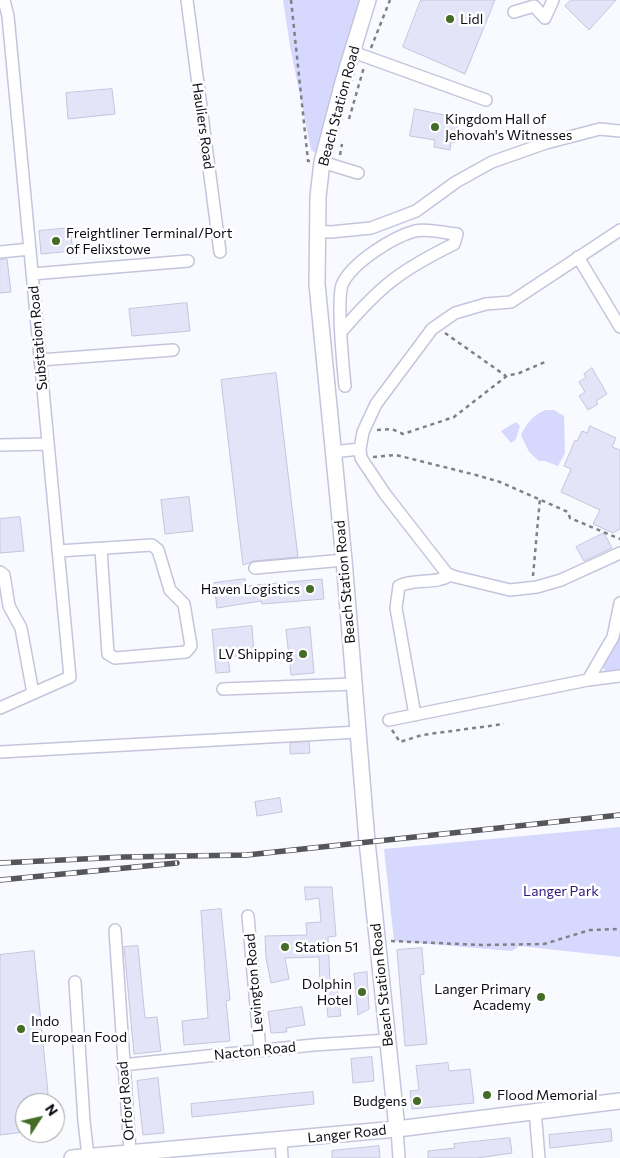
<!DOCTYPE html>
<html>
<head>
<meta charset="utf-8">
<style>
	body { margin:0 }
	#map { position:relative; width:620px; height:1158px; overflow:hidden; background:#f9faff; font-family:Commissioner,sans-serif }
	canvas { display:block }
	.north { position:absolute; left:15px; top:1093px; width:50px; height:50px; box-sizing:border-box; background:#fff; border:1px solid #9e9ea1; border-radius:50%; rotate:55deg; font-size:14px; font-weight:700; line-height:20px; text-align:center; color:#0c0c14 }
	.north::after { content:''; display:block; margin:auto; width:18px; height:22px; background:#446c27; clip-path:polygon(50% 0,100% 100%,50% 72%,0 100%) }
</style>
</head>
<body>
<div id="map">
<canvas width="620" height="1158"></canvas>
<div class="north">N</div>
</div>
<script>
const ctx = document.querySelector('canvas').getContext('2d');
ctx.lineJoin = 'round';
function fill(path, color) {
  ctx.fillStyle = color;
  ctx.fill(path, 'evenodd');
}
function trace(path, color, width, dash) {
  ctx.strokeStyle = color;
  ctx.lineWidth = width;
  ctx.lineCap = dash ? 'butt' : 'round';
  ctx.setLineDash(dash || []);
  ctx.stroke(path);
}
function label(font, color, halo, rows, align = 'center') {
  ctx.font = font + ' Commissioner,sans-serif';
  ctx.lineWidth = 5;
  ctx.setLineDash([]);
  ctx.textBaseline = 'middle';
  ctx.strokeStyle = halo;
  ctx.fillStyle = color;
  for (const [text, x, y, turn = 0] of rows) {
    ctx.save();
    ctx.translate(x, y);
    ctx.rotate((+turn || 0) * Math.PI / 180);
    ctx.textAlign = isNaN(turn) ? turn : align;
    if (halo) ctx.strokeText(text, 0, 0);
    ctx.fillText(text, 0, 0);
    ctx.restore();
  }
}
fill(new Path2D(`
	M283 0H368L323 158 311 150 290 46Z
	M546 410H554L564 416 565 453 558 466 545 461H539L529 452 521 435C526 424 534 414 546 410Z
	M516 422 520 426 516 439 511 443 501 431Z
	M620 625V671L605 672 603 667 613 648Z
	M620 827V957L519 946 512 951 394 941 384 849Z`), '#d7d8fe');
const building = new Path2D(`
	M421 0H495L465 74 403 47Z
	M571 0H616L589 30 565 6Z
	M112 89 115 114 68 119 66 93Z
	M415 109 459 118 454 143 451 142 450 150 434 147 435 140 410 136Z
	M70 228 73 251 41 254 39 231Z
	M0 259H7L11 292 0 293Z
	M187 303 190 331 132 336 129 309Z
	M592 368 607 394 596 401 598 404 588 410 579 396 585 392 579 382 586 377 584 374Z
	M276 373 298 557 254 561 243 565 221 380Z
	M590 426 616 438 612 447 620 450V529L613 533 593 524 600 510 561 492 571 469 564 466 575 440 577 441 582 431 587 433Z
	M189 497 193 531 165 534 161 500Z
	M20 517 24 551 0 553V519Z
	M604 533 612 548 584 561 576 547Z
	M245 579 246 586 322 579 324 599 262 604 261 601 217 608 214 583Z
	M252 626 254 654 228 657 230 672 216 673 212 630Z
	M310 627 314 673 291 675 286 630Z
	M309 742 310 753 290 754V743Z
	M280 798 282 812 257 816 255 802Z
	M305 887H332L336 936 328 937 330 982 320 983 319 957 285 958 289 979 271 983 266 958 265 936 307 935 306 923 321 922 319 898 306 900Z
	M221 909 230 1000 226 1001 230 1041 184 1045 182 1021 208 1018 201 911Z
	M138 946 145 1018 157 1017 161 1051 134 1054 124 947Z
	M422 948 424 974 420 975 427 1044 405 1046 397 950Z
	M34 951 49 1103H25V1132L0 1135V955Z
	M367 972 369 1009 358 1015 354 974Z
	M337 988 341 1016 328 1017 325 989Z
	M302 1007 305 1025 286 1028 287 1032 271 1033 268 1012Z
	M372 1057 374 1081 353 1083 351 1059Z
	M448 1063 449 1071 470 1069 474 1103 412 1109 410 1091 419 1090 416 1066Z
	M158 1078 164 1133 143 1135 137 1081Z
	M313 1092 314 1104 192 1117 191 1104Z
	M611 1129 612 1141 550 1148 549 1135Z
	M510 1138 512 1153 477 1158H428V1151L455 1148 454 1144Z
	M379 1146 380 1158H332V1151Z`);
fill(building, '#e3e4f7');
trace(building, '#c4c5dd', 1);
const minor = new Path2D(`
	M187 0 220 252
	M514 12 534 6 545 18 553 0
	M353 52 486 100
	M322 162 358 173
	M620 230 511 302 486 304 455 313 432 329 376 404 363 432 360 449 361 458 385 494 448 575 510 590 537 587 561 580 620 553
	M317 231 331 232 371 228 416 211 456 182 492 162 546 143 600 129 620 131
	M0 252 30 249
	M578 257 620 327
	M32 274 188 261
	M342 331C380 286 401 270 454 244L457 234C444 233 427 228 415 231 393 237 351 263 342 285 337 301 343 366 345 386
	M40 360 173 350
	M0 445 48 444
	M332 452 360 449
	M58 551 152 545 158 550 170 590 184 604 191 646 186 652 115 658 108 654 101 549
	M255 568 344 560
	M0 572 4 575 9 606 21 628 33 693
	M588 680 613 637 620 603
	M223 689 354 684
	M0 708 70 677 8 16 4 0
	M415 715 396 608 399 586C416 578 434 585 451 575
	M389 720 588 680 620 676
	M0 752 358 732
	M248 916 260 1051
	M115 930 130 1151
	M75 982 84 1121 88 1156
	M122 1065 313 1045 388 1040
	M535 1110 539 1158
	M397 1129 399 1158
	M281 1140 282 1158`);
const major = new Path2D(`
	M368 0 343 82 322 162 318 197 317 284 344 560 367 841 397 1129
	M72 1158 397 1129 620 1101`);
trace(minor, '#c4c5dd', 14);
trace(major, '#c4c5dd', 18);
trace(new Path2D(`
	M291 0 308 161H310
	M371 48 390 0
	M349 119 364 67
	M340 155 342 144
	M445 333 506 376
	M377 430 392 429 403 434 454 417 508 375 517 374 545 362
	M373 457 396 455 476 475 500 482 568 512 570 518 620 539
	M533 576 540 498
	M392 730 400 742 422 735 504 724
	M391 941 482 945 544 944 590 930 620 929`), '#808187', 2.5, [4, 4]);
trace(minor, '#fff', 11);
trace(major, '#fff', 15);
const rail = new Path2D(`
	M0 863 124 857 247 855 620 815
	M0 880 177 863`);
trace(rail, '#55555c', 5.5);
trace(rail, '#fff', 4, [11]);
for (const [x, y, r, color] of [
	[450,19,5,"#446c27"],
	[435,127,5,"#446c27"],
	[56,241,5,"#446c27"],
	[310,589,5,"#446c27"],
	[303,654,5,"#446c27"],
	[285,947,5,"#446c27"],
	[362,992,5,"#446c27"],
	[541,997,5,"#446c27"],
	[21,1029,5,"#446c27"],
	[487,1095,5,"#446c27"],
	[417,1101,5,"#446c27"]
]) {
  const dot = new Path2D();
  dot.arc(x, y, r, 0, 2 * Math.PI);
  ctx.fillStyle = color;
  ctx.fill(dot);
  trace(dot, '#fff', 2);
}
label('14px', '#0c0c14', '#fff', [
	["Lidl",460,19],
	["Kingdom Hall of",445,119],
	["Jehovah's Witnesses",445,135],
	["Freightliner Terminal/Port",66,233],
	["of Felixstowe",66,249],
	["Haven Logistics",300,589,"right"],
	["LV Shipping",293,654,"right"],
	["Station 51",295,947],
	["Dolphin",352,984,"right"],
	["Hotel",352,1000,"right"],
	["Langer Primary",531,989,"right"],
	["Academy",531,1005,"right"],
	["Indo",31,1021],
	["European Food",31,1037],
	["Flood Memorial",497,1095],
	["Budgens",407,1101,"right"]
], 'left');
label('14px', '#0c0c14', '#fff', [
	["Beach Station Road",339,106,-75],
	["Hauliers Road",203,126,82],
	["Substation Road",38,338,-95],
	["Beach Station Road",345,582,-95],
	["Levington Road",254,983,-95],
	["Beach Station Road",382,985,-96],
	["Nacton Road",255,1051,-6],
	["Orford Road",126,1101,-95],
	["Langer Road",347,1134,-6]
]);
label('14px', '#2f157d', '#fff', [
	["Langer Park",561,891]
]);
</script>
</body>
</html>
